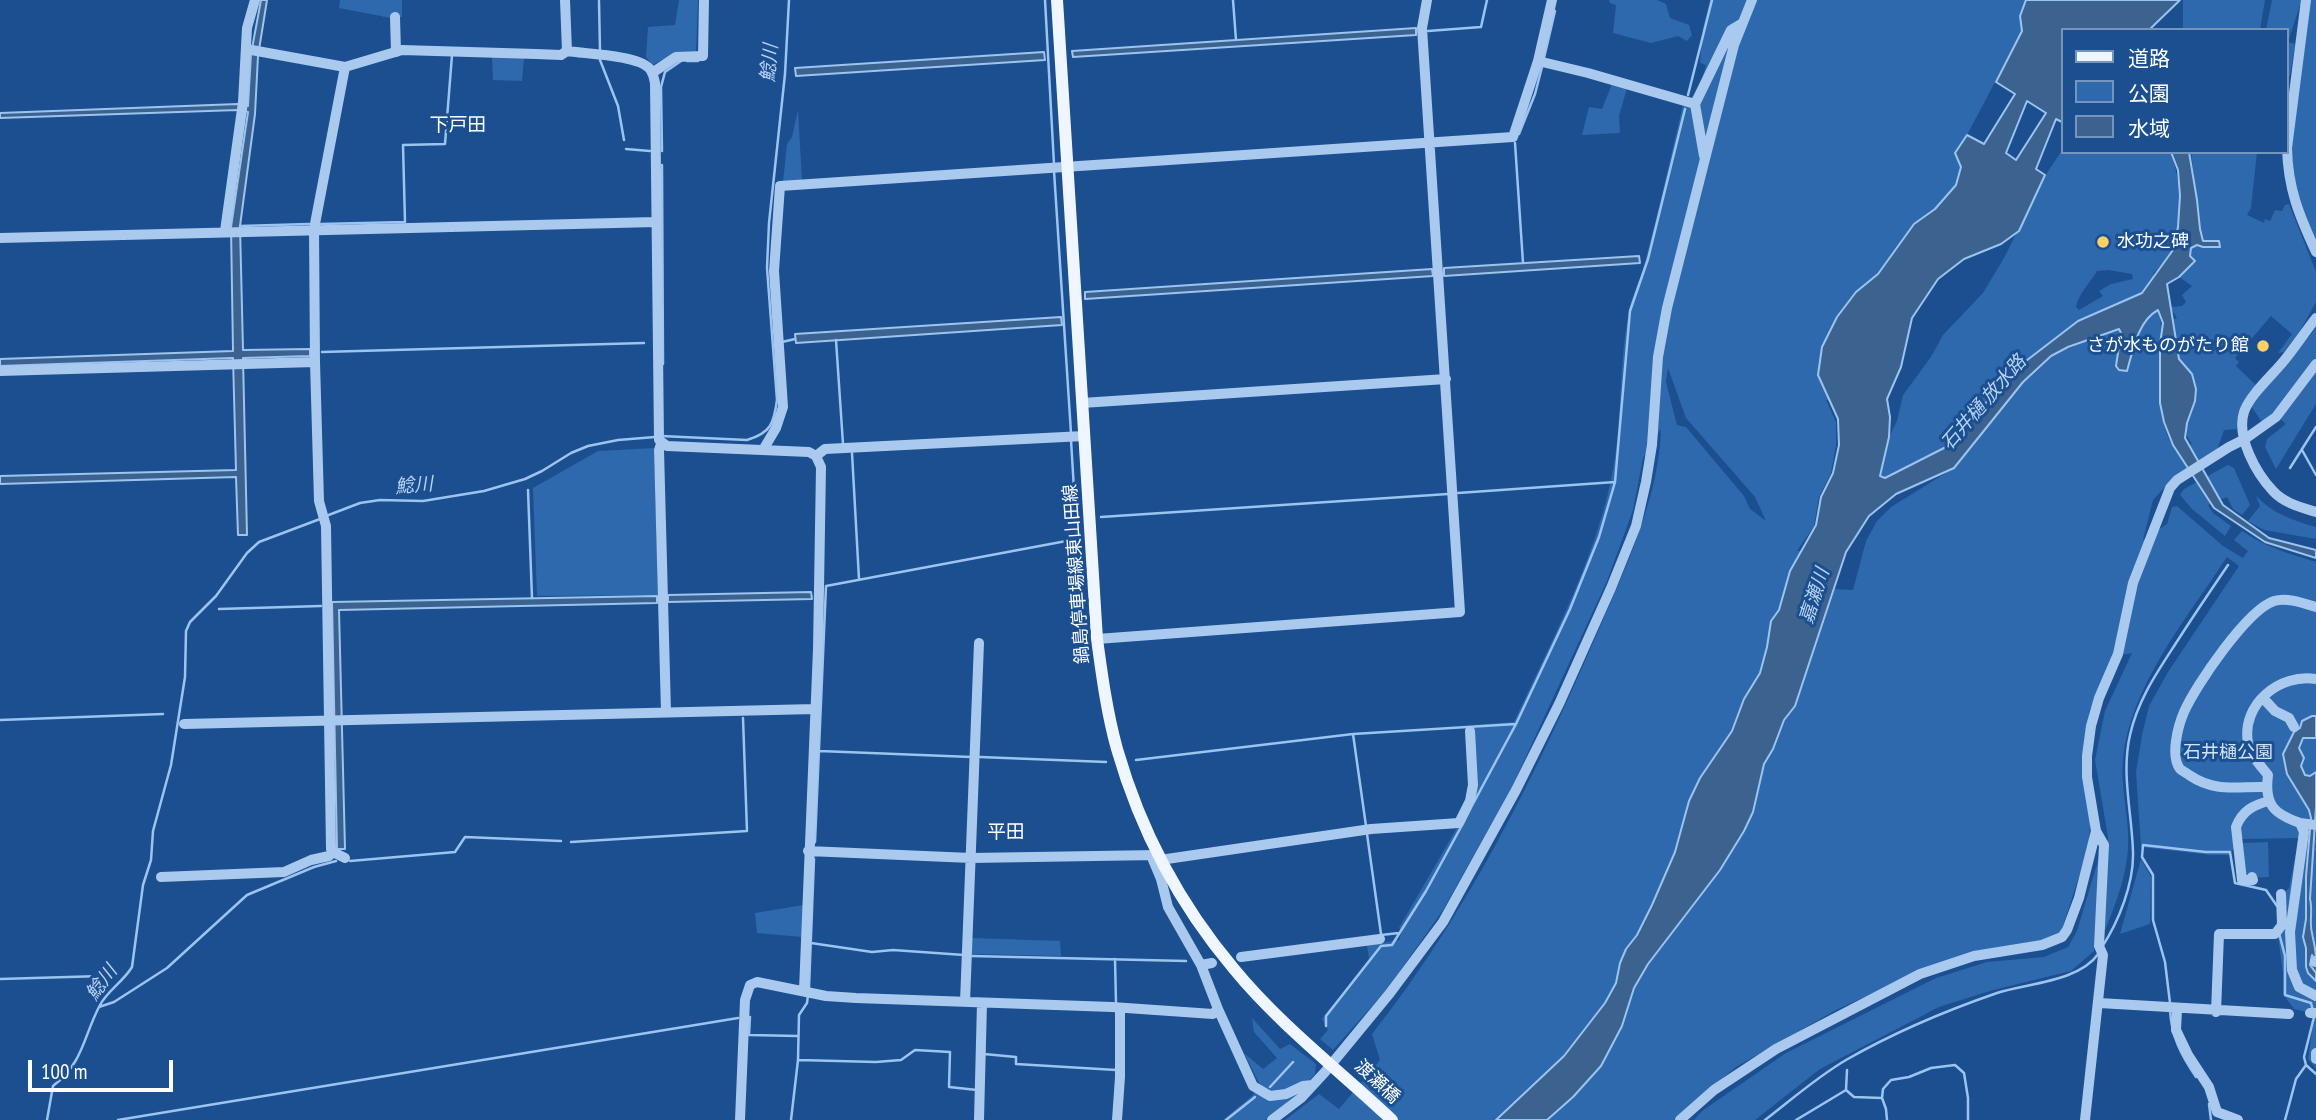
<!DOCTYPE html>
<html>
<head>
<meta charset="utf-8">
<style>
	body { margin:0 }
	#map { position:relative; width:2316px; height:1120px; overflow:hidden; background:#1b4f8f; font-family:"PT Sans Narrow","Noto Sans JP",sans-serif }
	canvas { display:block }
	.legend { position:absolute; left:2061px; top:28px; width:228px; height:126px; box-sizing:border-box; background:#1b4f8f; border:2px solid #7695bc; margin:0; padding:9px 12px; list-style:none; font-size:21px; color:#fff }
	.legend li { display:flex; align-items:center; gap:14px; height:35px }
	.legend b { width:35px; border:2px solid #7695bc }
	.scale { position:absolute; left:28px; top:1060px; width:145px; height:32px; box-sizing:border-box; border:4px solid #fff; border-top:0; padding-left:9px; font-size:21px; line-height:24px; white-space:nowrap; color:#fff; -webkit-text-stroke:5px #1b4f8f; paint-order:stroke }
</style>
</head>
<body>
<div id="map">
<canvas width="2316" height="1120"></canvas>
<ul class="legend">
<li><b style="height:9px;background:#f0f6ff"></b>道路</li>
<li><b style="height:19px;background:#2e69ad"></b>公園</li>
<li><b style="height:19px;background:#3c6290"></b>水域</li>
</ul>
<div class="scale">100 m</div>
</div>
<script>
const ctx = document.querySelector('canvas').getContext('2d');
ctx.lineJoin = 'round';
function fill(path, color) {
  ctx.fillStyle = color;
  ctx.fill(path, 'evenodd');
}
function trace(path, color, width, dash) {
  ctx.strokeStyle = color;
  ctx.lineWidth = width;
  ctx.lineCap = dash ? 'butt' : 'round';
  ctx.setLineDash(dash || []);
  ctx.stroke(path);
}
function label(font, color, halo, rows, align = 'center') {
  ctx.font = font + ' "PT Sans Narrow","Noto Sans JP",sans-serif';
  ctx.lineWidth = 6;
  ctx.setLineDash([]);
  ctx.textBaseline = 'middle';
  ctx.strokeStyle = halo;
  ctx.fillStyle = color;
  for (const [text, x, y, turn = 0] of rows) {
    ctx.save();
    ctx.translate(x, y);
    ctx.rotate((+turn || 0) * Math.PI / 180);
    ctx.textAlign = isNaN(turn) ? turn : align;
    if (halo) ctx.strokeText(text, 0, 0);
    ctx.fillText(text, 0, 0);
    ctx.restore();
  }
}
fill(new Path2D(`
	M340 0H402V17L391 18 339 8Z
	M679 0H698L696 52 676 53 652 65 646 57 648 27 675 25Z
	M1609 0H1657L1666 4 1670 18 1689 25 1692 35 1687 41 1678 36 1651 43 1613 33 1616 5 1610 3Z
	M1710 0H2052L2022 31 1967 135 1955 152 1962 167 1956 185 1935 209 1914 224 1878 274 1856 292 1818 375 1831 401 1826 400 1836 422V445L1831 473 1819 497 1814 526 1797 551H1801L1790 571 1833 589 1853 590 1866 541 1877 521 1891 507 1954 468 2023 382 2050 356 2116 329H2119L2121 333 2116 366 2127 371C2133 350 2138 322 2158 310 2163 324 2160 334 2160 348 2159 381 2156 423 2176 451L2192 444 2187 436V423L2195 401 2196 389 2192 374 2179 359 2172 320 2177 318 2170 307 2182 306 2186 302 2182 295 2192 286 2179 277 2195 262 2189 256 2191 248 2197 245 2203 247 2220 246 2219 241H2203L2200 229 2191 152H2257L2251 208 2247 215 2264 223 2265 219 2270 221 2275 210 2282 211 2285 205 2289 204 2316 272V302L2300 331 2284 352 2278 353 2292 334 2271 316 2235 358 2239 362 2236 366 2256 385 2240 412 2237 429 2224 430 2217 450 2176 475 2153 500 2143 540 2167 524 2172 507 2177 506 2223 546 2243 558 2248 551 2234 540 2242 531C2265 547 2290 554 2316 562V1068L2308 1059 2314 1017 2310 1013 2294 1009 2283 994V973L2278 936 2283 894 2289 888 2299 838 2241 839 2229 855H2211L2141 847 2136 772 2142 735 2149 706 2168 672 2239 566 2227 557C2188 617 2130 686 2123 759 2120 788 2130 819 2128 849 2126 880 2114 907 2103 936L2108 837 2095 760 2105 711 2132 653 2114 656 2090 710 2084 743 2091 816 2088 849 2061 932 2048 940 1937 964 1836 1010 1736 1067 1674 1120H1285L1319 1094 1339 1109 1380 1060 1372 1034C1467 914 1536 775 1596 636 1624 571 1659 499 1661 429L1643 458 1633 510 1607 581 1512 787 1443 910 1388 988 1333 1050 1320 1039 1328 1030 1322 1019 1369 959 1367 946 1399 940 1402 931 1399 928 1476 795 1474 725 1514 722C1549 646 1594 562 1611 480 1623 425 1618 367 1629 311 1632 295 1640 281 1644 266 1658 213 1670 159 1683 105L1699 90 1706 65 1700 63 1703 28ZM1668 368 1686 418 1755 497 1766 521 1750 509 1744 496 1686 427 1677 425 1666 382Z
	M2183 0H2265L2260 30H2183Z
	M2272 0H2316V240L2304 217 2297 194 2291 150 2309 6 2300 5 2288 42 2295 44 2290 76 2286 75V30H2266Z
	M492 56 524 58 522 81 493 80Z
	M1612 84 1627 88 1619 116 1620 133 1582 135 1589 107 1602 109Z
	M798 110 802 181 783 182 787 144 792 137Z
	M2062 150V152H2171C2180 177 2185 229 2172 252 2167 260 2159 267 2153 274L2154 275 2142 293 2078 321 2060 334 1992 395 1960 434 1946 447 1885 478 1880 476 1889 437 1897 421 1903 395 1931 357 1943 335 1983 293 2004 258 2045 176ZM2108 270 2132 274 2133 279 2111 284 2099 291 2103 296 2079 310 2076 307C2079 293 2089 284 2097 271Z
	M2316 328V404L2276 469 2265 447 2267 439 2286 424 2274 413 2262 422 2251 406Z
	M654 448 658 595 537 596 533 488 598 451Z
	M2228 465 2234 468 2250 505 2242 515 2233 509 2227 497 2208 505 2213 513 2231 526 2225 536 2192 509 2180 495 2184 489Z
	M2256 496C2272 513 2294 521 2316 527V539L2264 530 2248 521 2260 506Z
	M2268 842 2269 877 2244 878 2243 843Z
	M2100 854 2094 951 2071 971 1993 990 1939 1007 1820 1069 1755 1120H1694L1702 1111 1786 1053 1936 978 1987 962 2044 957 2068 947 2077 931Z
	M2141 859 2151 877 2150 924 2120 934Z
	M803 905 802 937 757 933 755 913Z
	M971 938 1060 941 1061 956 971 954Z
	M1252 1018 1280 1049 1290 1044 1316 1064 1315 1074 1295 1098 1265 1120H1223L1252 1096 1260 1085 1244 1053 1263 1069 1277 1058 1254 1032Z`), '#2e69ad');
const water = new Path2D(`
	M261 0H267L258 56 255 114 240 226 243 350 310 349V356L243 358 247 535H238L236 477 0 484V476L236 470 233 358 0 366V359L233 351 231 227 248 112 238 110 0 118V113L238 104 248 106 251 54Z
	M2026 0H2180L2149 30H2062V122L2056 119 2036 169 2045 175 2019 231 2001 244 1964 259 1938 279 1912 318 1901 367 1887 399 1890 417 1889 437 1880 476 1885 478 1946 447 1961 434 1992 395 2022 364 2078 321 2142 293 2173 250 2178 227 2180 196 2178 170 2171 152H2189L2197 200 2200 229 2203 241H2219L2220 247H2203L2197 245 2191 248 2190 256 2195 261 2179 277 2167 284 2179 359 2192 374 2196 389 2195 401 2187 423 2185 438 2223 505 2269 538 2316 550V558L2265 542 2214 508 2173 445 2164 422 2160 403V344L2163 323 2158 310C2138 321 2133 350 2127 371L2119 370 2116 366 2121 333 2119 329 2068 347 2051 356 2023 382 1954 468 1896 494 1869 516 1846 552 1795 706 1784 720 1773 749 1764 764 1753 812 1744 831 1720 870 1648 964 1634 988 1622 1026 1601 1066 1573 1097 1547 1120H1496L1564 1056 1605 1003 1616 983 1620 963 1626 949 1637 935 1652 905 1675 852 1689 801 1700 778 1732 731 1744 699 1760 673 1767 647 1771 621 1779 610 1790 571 1816 525 1821 497 1833 473 1839 445 1838 419 1818 375 1822 347 1837 317 1856 292 1878 274 1914 224 1935 209 1956 185 1961 167 1955 153 1967 135 1984 144 2015 94 1996 82 2022 31 2020 16ZM2027 101 2046 113 2016 160 2006 153Z
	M1416 28V35L1073 57 1072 51Z
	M1044 52 1045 60 796 76 795 68Z
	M1639 256 1640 263 1444 276V268Z
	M1432 269 1433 276 1085 299V292Z
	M1061 317 1062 325 796 343 795 334Z
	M811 592 812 599 668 602V595Z
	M657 596V603L339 610 345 849H337L332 602Z
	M2312 716H2316V738H2303L2299 748 2304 758 2301 766 2305 775 2310 776 2316 772V807L2310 899C2313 910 2309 922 2312 933 2314 944 2316 949 2316 961L2312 955 2310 965 2316 973V981L2308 973 2306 967V948L2303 937 2306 919V876L2311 818 2309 810 2287 774 2283 754 2294 732 2300 728 2302 721Z`);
fill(water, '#3c6290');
trace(water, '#9cc4f0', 2);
trace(new Path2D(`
	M1045 0 1054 164
	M1233 0 1236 40
	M599 1 600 50
	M1428 31 1481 27 1487 0
	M1544 58 1555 11
	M600 60 618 106 624 140
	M687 61H698
	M1688 95 1712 0
	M1519 134 1535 94 1542 67
	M1515 143 1523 263
	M626 149 650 151
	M662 151 661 87 665 72 681 61
	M662 165 663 364
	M1054 171 1071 433
	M321 224 405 222 403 145 445 144 452 55
	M240 226 309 224
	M836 340 843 444
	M782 342 795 339
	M322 352 644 343
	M661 436 747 440C771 433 774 423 777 400L767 268 769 223 785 74 789 0
	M2302 450 2316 475
	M852 453 859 579
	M2290 468 2316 427
	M528 490 532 598
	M1458 493 1615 482
	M326 516 360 503 380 500 423 501 484 491 525 479 542 471 571 453 588 446 618 440 655 437
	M1101 517 1448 494
	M219 609 321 606
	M0 720 163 714
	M1353 734 1366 826
	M820 751 971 757
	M980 757 1106 762
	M1136 760 1353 734 1516 724
	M1474 802 1516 724 1570 609 1599 537 1615 482 1630 311 1648 259 1685 109
	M1367 834 1381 934
	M571 842 747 831 743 718
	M815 842 826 586 1077 539 1071 440
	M350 861 455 852 465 837 561 841
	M2279 933 2285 956V995L2311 1003 2313 1011
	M1381 935 1399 933
	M811 943 872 952 893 950 964 955
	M2102 947C2119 921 2134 883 2133 852 2132 813 2121 774 2130 735 2138 699 2158 671 2178 640 2194 615 2211 590 2228 565
	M971 956 1186 961
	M1115 959 1116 1003
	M0 979 102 976
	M809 988 814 859
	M2170 1003 2165 962 2153 920V875L2142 857 2143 845 2206 852H2230L2235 883 2266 890 2277 906
	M99 1007 114 1002 167 968 247 895 314 867 336 861
	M2170 1009C2171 1036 2181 1055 2196 1077
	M750 1017 749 1035 798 1036
	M2314 1017 2304 1057 2306 1065 2316 1074
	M1326 1026V1016L1381 946 1392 945 1426 891 1461 827
	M984 1056V1054L1016 1057V1064L1116 1070V1068
	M799 1060 876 1062 901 1060 915 1050 950 1052 949 1087 977 1090
	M1847 1070 1846 1090 1854 1097 1882 1098 1886 1109 1887 1120
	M1270 1087 1293 1062
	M1882 1098 1883 1089 1891 1080 1909 1077 1931 1068 1955 1065 1964 1073 1968 1098V1120
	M2209 1104 2211 1120
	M47 1120 53 1086C84 1062 83 1037 100 1005 108 990 123 982 132 967L143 885 151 860 153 831 171 765 185 677 186 631 190 622 216 596 247 553 259 542 320 519
	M118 1120 738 1018
	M791 1120 798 1060 799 1015 807 1003 808 995
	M1226 1120 1255 1097
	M1765 1120C1791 1100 1817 1077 1846 1060 1893 1033 1945 1011 1997 993 2028 983 2079 982 2099 953
	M1796 1120 1846 1090
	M2285 1120 2296 1079 2306 1065`), '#9cc4f0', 2.5);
trace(new Path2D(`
	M565 0 567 51
	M2306 0 2287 148C2288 189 2299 215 2316 252
	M395 17 396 52
	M246 49 345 67 402 50 536 54 561 55 567 51C587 54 636 55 649 68 653 72 654 78 655 83L659 440 667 446 809 452 816 456 821 467 818 649 804 990
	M1538 61 1588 73 1695 104
	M652 73 676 57 703 56 704 0
	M1704 156 1695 104 1731 30 1741 24
	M225 231 243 102 247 28 255 0
	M0 238 656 222
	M2316 318C2306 331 2297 344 2287 357 2275 373 2250 394 2244 412 2236 437 2256 473 2273 491 2284 503 2300 507 2316 512
	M315 362 314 229 345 67
	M0 371 315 362 319 501 326 526 331 849 333 852 345 858
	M1082 403 1446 379
	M661 444 659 450 666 712
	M763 450 776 428 783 407 774 271 780 186 1513 137 1538 61 1552 0
	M816 456 825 449 1084 436
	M1097 639 1460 612 1422 28 1427 0
	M2316 679C2280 673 2241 704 2248 743 2250 755 2261 766 2268 775 2264 805 2274 814 2300 823L2304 832 2290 932 2292 970 2299 987 2316 996
	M2263 698 2275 711 2289 718 2294 727
	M184 724 815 709
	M2267 787C2236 786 2216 793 2189 775 2188 774 2181 770 2180 769 2170 756 2178 726 2184 712 2196 685 2247 610 2274 601 2287 597 2303 603 2316 607
	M2300 823 2316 825
	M808 851 971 858 1157 855
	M1151 855 1161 879 1168 907 1201 965 1218 1009 1253 1086 1270 1096 1286 1094 1303 1086 1313 1085
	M1160 860 1371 829 1459 823 1470 801 1473 785 1470 731
	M161 877 284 872 311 860 329 856 333 852
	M2252 877 2253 880H2242L2236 827C2242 811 2253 805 2269 801
	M1241 957 1380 939
	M2315 962 2316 961
	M1201 965 1212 963
	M965 1002 979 643
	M2099 1003 2289 1014
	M2177 1009 2176 1030 2188 1055 2209 1087 2217 1112 2238 1120
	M2216 1012 2219 934H2275L2282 925 2281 894
	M2310 1013H2316
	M2316 1053V1059
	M740 1120 745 1000 750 985 757 982 826 996 856 998 1112 1007 1213 1014 1218 1009
	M979 1120 982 1003
	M1117 1120 1120 1077V1008
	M1272 1120 1301 1098 1325 1072 1390 993 1443 922 1516 790 1559 704 1611 588 1636 526 1646 482 1652 445 1658 357 1667 308 1734 45 1752 0
	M1680 1120 1714 1090 1776 1049 1920 974 1974 956 2042 945 2062 937 2067 930 2079 898 2096 831 2087 777V756L2091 726 2099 698 2118 654 2133 583 2170 488 2177 480 2229 447 2245 439 2276 417 2316 364
	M2085 1120 2103 955 2099 946 2104 845 2096 831`), '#a9c9ee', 10);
trace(new Path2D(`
	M1057 0 1097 639C1102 676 1107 713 1117 749 1140 829 1180 905 1234 969 1279 1024 1340 1071 1392 1120`), '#f0f6ff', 12);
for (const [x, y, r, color] of [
	[2103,242,7,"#ffd166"],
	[2263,346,7,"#ffd166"]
]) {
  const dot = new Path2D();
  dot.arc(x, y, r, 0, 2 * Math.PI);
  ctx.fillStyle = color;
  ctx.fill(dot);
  trace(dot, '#1b4f8f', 2.5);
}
label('18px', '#fff', '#1b4f8f', [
	["水功之碑",2117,242],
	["さが水ものがたり館",2249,346,"right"]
], 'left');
label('18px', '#fff', '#1b4f8f', [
	["鍋島停車場線東山田線",1077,574,-94],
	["渡瀬橋",1377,1082,43]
]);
label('18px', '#cfe3fa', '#1b4f8f', [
	["石井樋公園",2228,753]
]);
label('italic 19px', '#b5d3f5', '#1b4f8f', [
	["鯰川",770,63,-85],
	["石井樋 放水路",1984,403,-49],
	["鯰川",414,486,-5],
	["嘉瀬川",1815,596,-72],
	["鯰川",102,983,-53]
]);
label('19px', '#fff', '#1b4f8f', [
	["下戸田",458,126],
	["平田",1006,833]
]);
</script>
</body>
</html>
